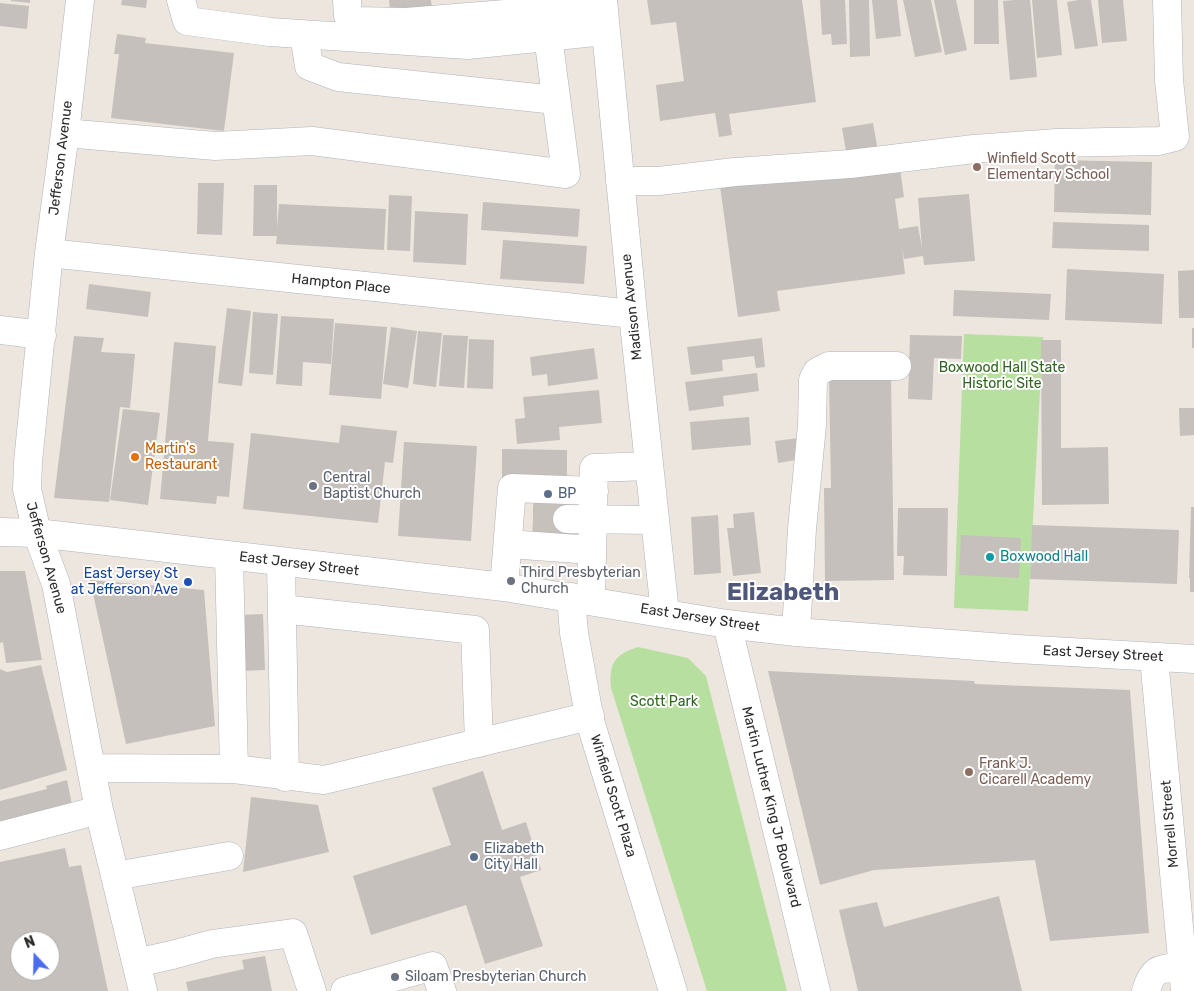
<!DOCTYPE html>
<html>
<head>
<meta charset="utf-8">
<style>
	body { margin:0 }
	#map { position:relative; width:1194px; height:991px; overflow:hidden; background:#ede6df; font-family:Rubik,sans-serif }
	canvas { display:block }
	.north { position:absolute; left:10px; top:931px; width:50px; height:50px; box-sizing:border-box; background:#fff; border:1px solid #ababab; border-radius:50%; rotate:339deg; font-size:14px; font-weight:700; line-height:20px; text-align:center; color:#2c2c2c }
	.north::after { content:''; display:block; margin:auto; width:18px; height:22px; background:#4a6cef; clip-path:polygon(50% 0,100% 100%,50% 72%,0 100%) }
</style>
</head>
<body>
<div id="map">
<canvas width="1194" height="991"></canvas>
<div class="north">N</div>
</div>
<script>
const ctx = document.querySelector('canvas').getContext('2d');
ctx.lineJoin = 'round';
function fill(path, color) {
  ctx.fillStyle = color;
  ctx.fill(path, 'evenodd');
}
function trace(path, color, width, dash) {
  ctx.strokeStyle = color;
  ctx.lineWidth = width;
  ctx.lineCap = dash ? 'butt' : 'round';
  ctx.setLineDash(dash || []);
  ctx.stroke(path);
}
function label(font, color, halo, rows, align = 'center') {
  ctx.font = font + ' Rubik,sans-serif';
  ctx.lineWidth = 4;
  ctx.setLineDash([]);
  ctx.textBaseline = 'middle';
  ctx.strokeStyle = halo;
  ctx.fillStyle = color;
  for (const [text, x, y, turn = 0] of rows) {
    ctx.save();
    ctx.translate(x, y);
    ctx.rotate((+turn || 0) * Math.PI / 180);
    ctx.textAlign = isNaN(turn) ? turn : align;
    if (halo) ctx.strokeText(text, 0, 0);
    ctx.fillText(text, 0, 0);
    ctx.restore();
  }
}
fill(new Path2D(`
	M964 334 1043 337 1028 611 954 608Z
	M638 647 688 658 706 676 787 991H707L611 688C609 663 614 655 638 647Z`), '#b7df9f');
fill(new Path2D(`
	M11 0H30V3L11 1Z
	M122 0H147L146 8 121 5Z
	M389 0H431L432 9 390 12Z
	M647 0H802L816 102 729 114 732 135 719 137 715 113 660 121 656 85 684 81 676 22 651 25Z
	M820 0H845L847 44 832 45 831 34 822 35Z
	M849 0H869L870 56 850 57Z
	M872 0H897L901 36 876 39Z
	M903 0H931L942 52 915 57Z
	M934 0H956L967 50 945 55Z
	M974 0H998L999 44H974Z
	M1014 0H1030L1037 77 1010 80 1003 1Z
	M1032 0H1057L1062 55 1037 58Z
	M1078 0H1091L1098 46 1075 49 1067 2Z
	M1098 0H1123L1127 41 1102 43Z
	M0 3 29 6 27 29 0 26Z
	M117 34 146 38 145 43 234 53 224 131 111 118 119 54H114Z
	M873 123 878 151 847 157 842 128Z
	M1055 160 1152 162 1151 215 1054 212Z
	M899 161 904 197 895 199 899 229 918 226 922 248 918 198 969 194 975 261 924 265 923 256 904 259 902 247 905 274 777 291 780 311 738 317 720 186Z
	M198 183H224L222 235 197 234Z
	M254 185H277V228L279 204 386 209 384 250 276 244 277 236H253Z
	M389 195 412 196 410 251 387 250Z
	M483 202 580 209 578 237 481 230Z
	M415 211 468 214 466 265 413 262Z
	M1053 222 1149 225V251L1052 248Z
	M503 240 587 246 584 284 500 279Z
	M1067 269 1164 274 1162 324 1065 320Z
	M1194 270V318H1179L1178 271Z
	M89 284 151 292 148 317 86 309Z
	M954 290 1051 294 1049 320 953 316Z
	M227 308 251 311 242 386 218 383Z
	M253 312 278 314 273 375 249 373Z
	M281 316 334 319 331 364 303 362 302 386 276 384Z
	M335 323 387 327 381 399 329 395Z
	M391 327 417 331 408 388 383 384Z
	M1192 328H1194V348H1192Z
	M418 331 442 333 436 387 413 384Z
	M443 335 468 336 464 388 439 386Z
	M910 335 962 336 961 359 934 358 932 400 908 399Z
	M74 336 104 338 101 352 135 354 130 408 120 407 109 502 54 498Z
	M762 338 765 367 756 368 754 356 722 360 723 371 691 375 687 347Z
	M469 339 494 340 493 389 467 388Z
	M1041 340H1061V448L1108 447 1109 504 1042 505Z
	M174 342 216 346 208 441 234 443 229 497 217 496 216 504 160 499Z
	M594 348 598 379 548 386 547 374 532 376 530 357Z
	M757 373 759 391 723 396 724 406 689 411 685 382Z
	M891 375 894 580 825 581 824 488H831L829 376Z
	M599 390 602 423 559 427 560 440 517 444 515 419 525 418 523 397Z
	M1179 408H1194V435L1180 436Z
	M123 409 160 413 148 505 110 500Z
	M749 417 751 445 692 450 690 422Z
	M341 425 397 431 393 463 385 462 378 523 243 509 251 433 339 443Z
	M799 438 802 459 778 463 775 441Z
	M404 442 477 446 471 541 398 536Z
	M502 449 567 450V482L502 481Z
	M534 493 567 494 565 542 532 541Z
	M1191 507H1194V592H1190V578H1189Z
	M898 508H948L947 576 903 575 904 556H897Z
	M754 512 761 573 733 576 727 528H734L733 514Z
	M718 515 721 573 694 575 691 517Z
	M1032 525 1179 530 1177 584 1030 579Z
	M961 535 1021 538 1019 578 959 575Z
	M0 571H25L42 660 6 663 3 642 0 643Z
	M90 580 204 590 215 726 126 744Z
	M263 614 265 670 241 671 239 615Z
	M41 665 67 770 0 790V669L7 672Z
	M768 671 974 681 975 684 1130 690 1149 933 1050 941 1035 860 874 870 820 885Z
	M483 771 502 830 526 822 541 870 520 877 543 946 485 964 466 905 371 935 353 876 451 845 432 788Z
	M67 780 73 810 0 830V801L47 789 46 786Z
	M251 797 318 805 329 852 243 872Z
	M65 848 69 867 81 865 108 991H0V862ZM20 941H50V971H20Z
	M999 896 1022 991H858L839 910 877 902 884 927Z
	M265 956 272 991H188L186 982 244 969 242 960Z`), '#c5c0bb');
trace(new Path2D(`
	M533 519H567`), '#c6c1bb', 28, [28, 14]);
const minor = new Path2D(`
	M80 0 65 133 49 253 28 462 27 489 37 533 56 584 99 810 143 991
	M181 0 187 21 270 32 468 45 605 31
	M347 0 348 16 356 21 406 22 603 6
	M603 0 633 314 665 613
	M304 34 309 66 338 77 556 100
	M65 133 215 146 312 141 566 174 548 36
	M620 181H659L735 172 850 164 974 149 1057 143 1159 141 1175 137 1169 80 1167 0
	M49 253 633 314
	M0 330 42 335
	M567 519 655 520
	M0 532 37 533 504 587 727 624 796 632 1017 649 1194 659
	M508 544 592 550
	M229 556 234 769
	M281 562 285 777
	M504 587 512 488 594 491
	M571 597 574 633 590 721 673 991
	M591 600 594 468 649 466
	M282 609 475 630 479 743
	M727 624 816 991
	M796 632 802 529 812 425 813 380 817 372 829 366H897
	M1154 658 1185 991
	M92 768 234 769 324 780 590 716
	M0 836 99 810
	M115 876 229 856
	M136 963 172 955 212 944 293 933 312 991
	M345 991 433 966 442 991
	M1146 991C1153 967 1160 969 1182 967`);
trace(minor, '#afb2bb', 29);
trace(minor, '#fff', 28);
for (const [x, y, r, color] of [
	[977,167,5,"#8d6e63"],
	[135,457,5,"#e8710a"],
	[313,486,5,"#6b7280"],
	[548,494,5,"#5c6f8a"],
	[990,557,5,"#0f9aa8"],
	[511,581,5,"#6b7280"],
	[188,582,5,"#1a4fb4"],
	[969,772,5,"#8d6e63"],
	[474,857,5,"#5c6f8a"],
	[395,977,5,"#6b7280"]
]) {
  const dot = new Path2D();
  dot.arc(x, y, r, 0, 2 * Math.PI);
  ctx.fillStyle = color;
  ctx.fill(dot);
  trace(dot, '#fff', 2);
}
label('14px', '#2c2c2c', '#fff', [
	["Jefferson Avenue",61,158,-83],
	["Hampton Place",341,284,6],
	["Madison Avenue",632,307,-96],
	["Jefferson Avenue",46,558,74],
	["East Jersey Street",299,564,7],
	["East Jersey Street",700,618,9],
	["East Jersey Street",1103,654,3],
	["Winfield Scott Plaza",613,796,73],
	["Martin Luther King Jr Boulevard",771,807,76],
	["Morrell Street",1170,824,-95]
]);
label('14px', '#785e54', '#fff', [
	["Winfield Scott",987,159],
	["Elementary School",987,175],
	["Frank J.",979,764],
	["Cicarell Academy",979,780]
], 'left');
label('14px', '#2f651f', '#fff', [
	["Boxwood Hall State",1002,368],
	["Historic Site",1002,384],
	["Scott Park",664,702]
]);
label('14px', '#c56008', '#fff', [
	["Martin's",145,449],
	["Restaurant",145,465]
], 'left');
label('14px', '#5b616d', '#fff', [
	["Central",323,478],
	["Baptist Church",323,494],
	["Third Presbyterian",521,573],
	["Church",521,589],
	["Siloam Presbyterian Church",405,977]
], 'left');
label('14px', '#4e5e75', '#fff', [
	["BP",558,494],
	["Elizabeth",484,849],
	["City Hall",484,865]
], 'left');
label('14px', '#0d838f', '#fff', [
	["Boxwood Hall",1000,557]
], 'left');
label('14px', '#164399', '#fff', [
	["East Jersey St",178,574],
	["at Jefferson Ave",178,590]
], 'right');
label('bold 24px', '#4f577a', '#fff', [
	["Elizabeth",783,593]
]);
</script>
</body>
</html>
